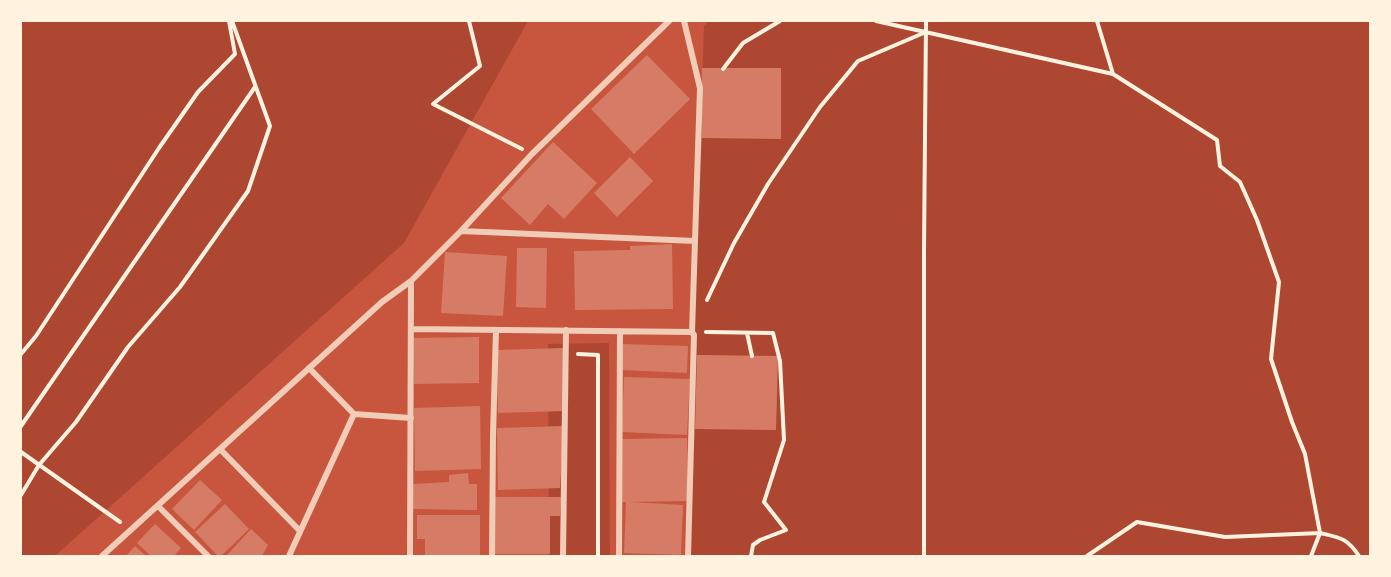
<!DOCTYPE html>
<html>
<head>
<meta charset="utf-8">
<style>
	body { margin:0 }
	#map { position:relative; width:1391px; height:577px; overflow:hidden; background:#c8553d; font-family:Barlow,sans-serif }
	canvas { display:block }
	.frame { position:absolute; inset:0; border:22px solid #fff3e0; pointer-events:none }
</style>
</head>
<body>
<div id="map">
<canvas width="1391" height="577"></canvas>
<div class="frame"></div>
</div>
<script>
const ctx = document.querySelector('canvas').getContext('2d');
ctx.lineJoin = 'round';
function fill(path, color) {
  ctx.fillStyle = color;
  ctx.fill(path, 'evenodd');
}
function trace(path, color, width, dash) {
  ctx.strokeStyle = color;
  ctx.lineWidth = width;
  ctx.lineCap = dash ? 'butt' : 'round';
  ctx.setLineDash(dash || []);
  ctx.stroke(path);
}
fill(new Path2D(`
	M21 21H528L404 243 55 556H21Z
	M709 21H1370V556H688L698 206 702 138 701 117 704 26Z
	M609 343 610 556H549L548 344Z`), '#ae4732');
fill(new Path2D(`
	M647 55 690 99 634 154 591 109Z
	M702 68H781V139L702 138Z
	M553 142 597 183 564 219 548 204 530 225 501 198Z
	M630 157 653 181 617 217 594 193Z
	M672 244 673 309 575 310 574 251 630 250V246Z
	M517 248H547L546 308 516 307Z
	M445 252 507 256 503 316 441 313Z
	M479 337V383L414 384 413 338Z
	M622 344 688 346 687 373 621 370Z
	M563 348 565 411 498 413 497 350Z
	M697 355 778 356 776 430 695 429Z
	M624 377 690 379 687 435 622 432Z
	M480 406 481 469 415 471 414 408Z
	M564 426 560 488 498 490 497 428Z
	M687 438 688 501 630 502 683 505 681 555 624 553 626 502H621L620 439Z
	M468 473 469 484H477V510L412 509V484L449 482V475Z
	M200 480 222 500 194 530 172 509Z
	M495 497H561L560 516H550V554H494Z
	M225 504 249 529 221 556H218L195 532Z
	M417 515H480V556H425V539H417Z
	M155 524 181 548 174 556H151L137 543Z
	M251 529 268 545 262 556H226Z
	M135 546 146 556H126Z`), '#d67c66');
trace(new Path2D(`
	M469 21 480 66 433 104 522 149
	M876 21 1113 74
	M1097 21 1113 74 1217 140 1220 166 1240 182 1257 220 1279 282 1271 359 1292 422 1305 454 1320 533C1341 538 1347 538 1359 556
	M723 69 743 43 780 21
	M707 300 734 243 768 184 820 107 858 61 926 32
	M706 332 773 333 780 361 784 440 764 502 786 530 760 540 753 545 751 556
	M747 333 752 356
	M21 354 36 336 159 148 198 92 235 54 229 21
	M578 354 598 355V556
	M21 426 255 87
	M21 452 120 522
	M21 495 39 465 76 422 128 347 180 287 248 191 270 126 232 21
	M924 556V251L926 21
	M1087 556 1137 522 1225 537 1320 533 1311 556`), '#fff3e0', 4);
trace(new Path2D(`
	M684 21 700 88 692 332 694 335 688 556
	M461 231 695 241
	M411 329 692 332
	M309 368 354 414 411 418
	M220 449 300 531
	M159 505 158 506 208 556
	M102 556 382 302 411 281 461 231 532 154 669 21
	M289 556 354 414
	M410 556 411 281
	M492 556 493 436 496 330
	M563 556 566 330
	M619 556 620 331`), '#f1ccb7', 6);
</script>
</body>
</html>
